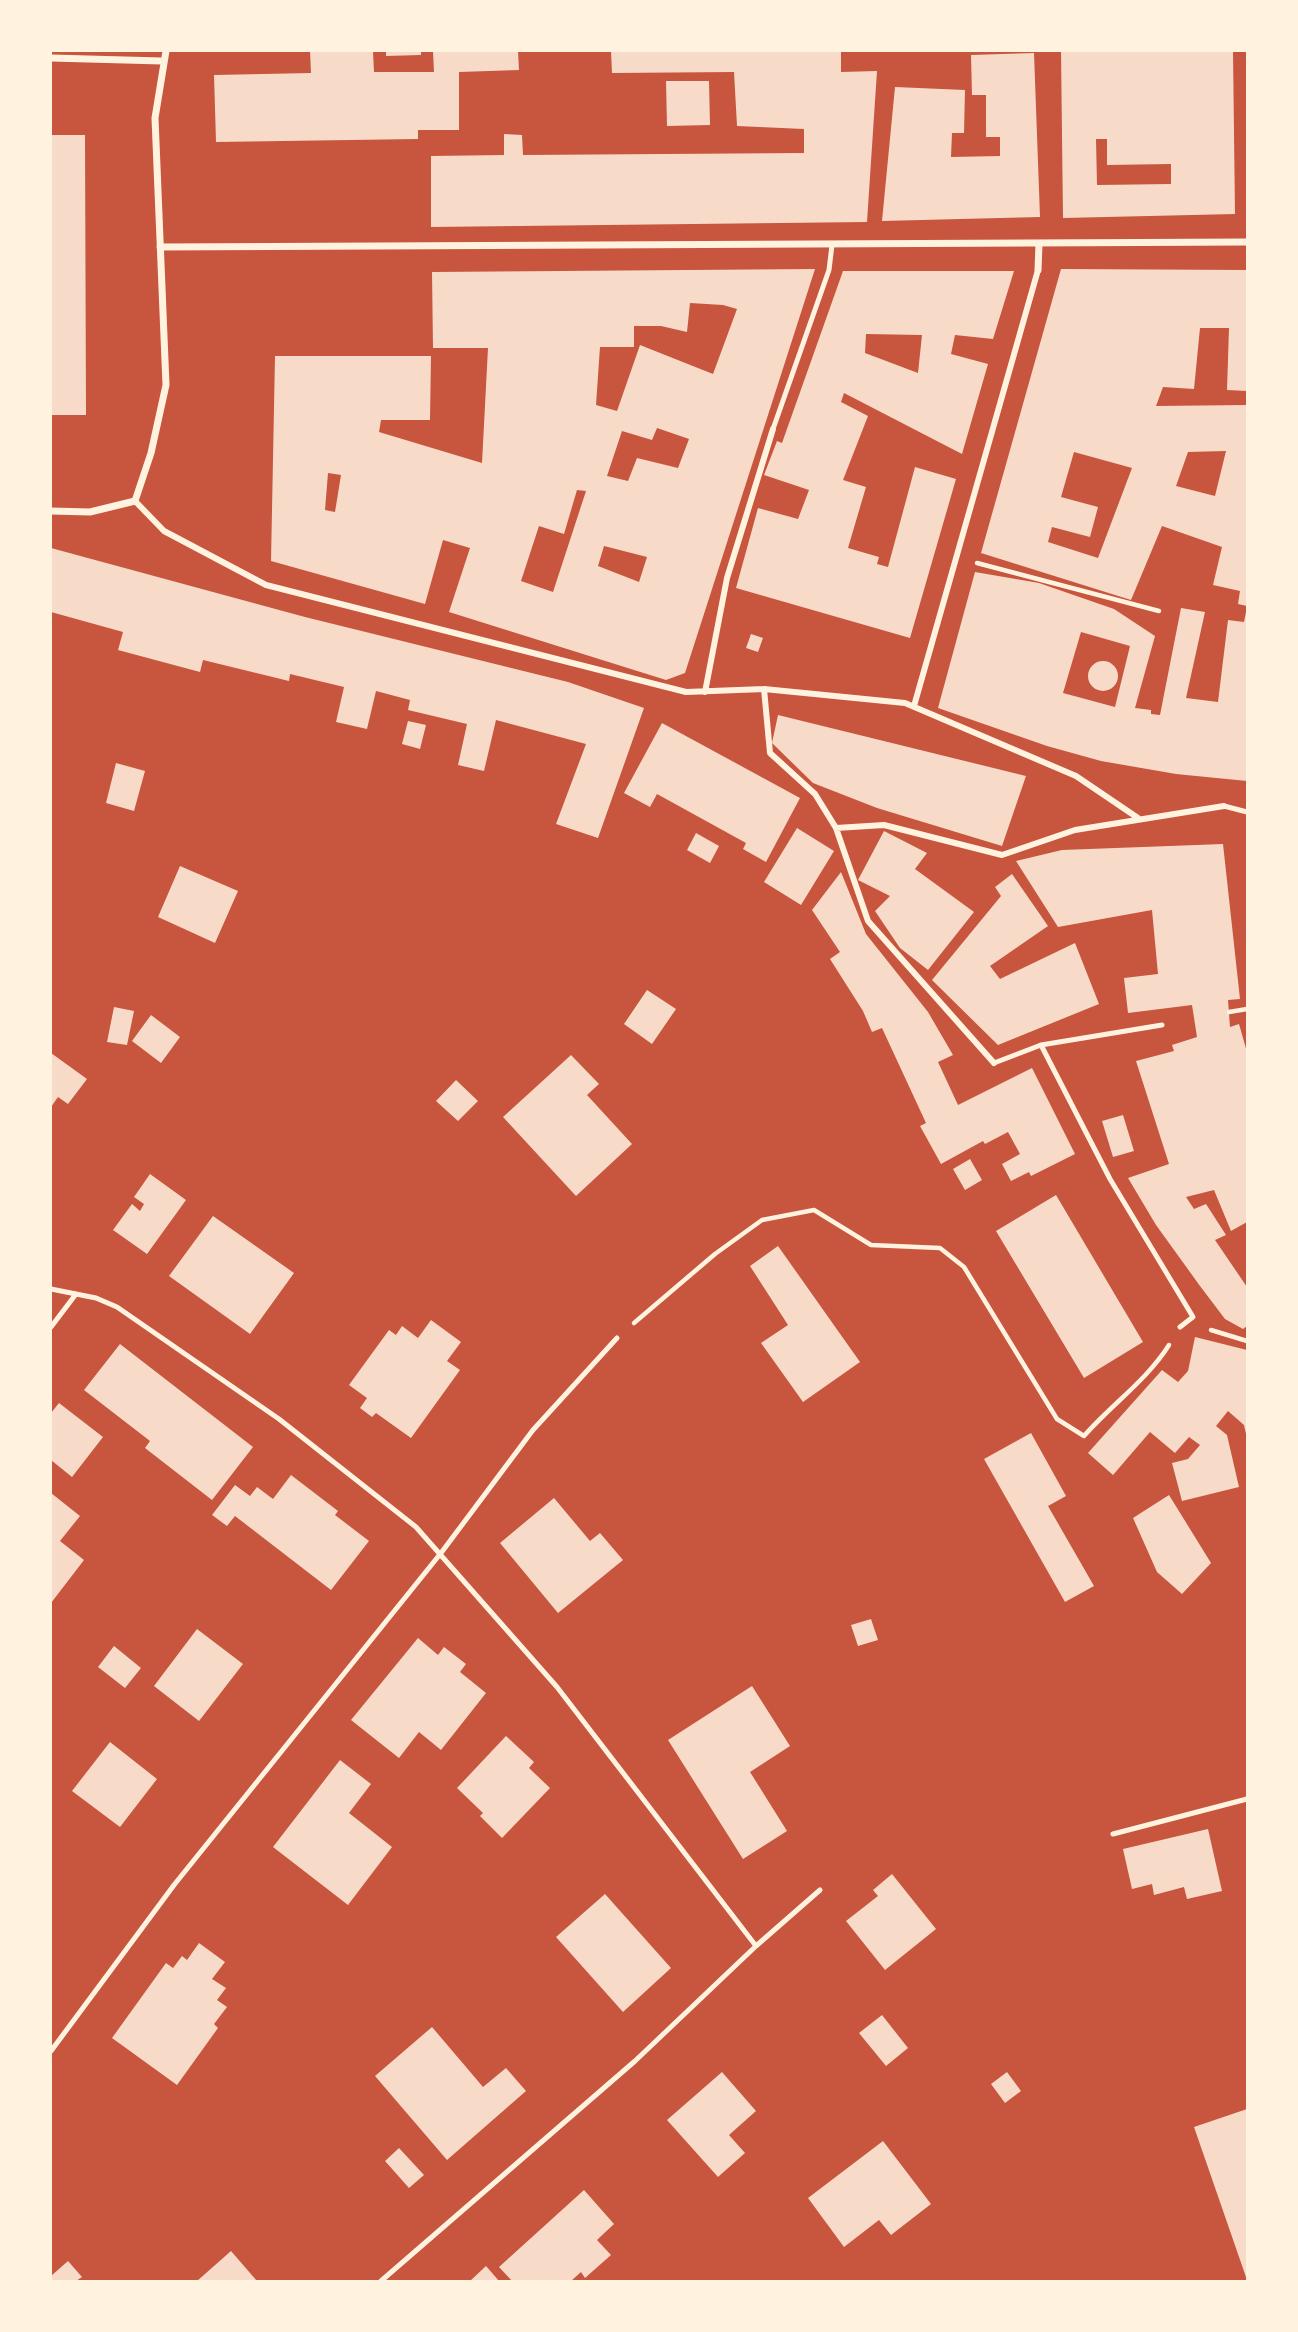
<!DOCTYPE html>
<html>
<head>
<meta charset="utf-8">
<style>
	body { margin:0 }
	#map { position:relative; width:1298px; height:2332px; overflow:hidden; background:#c8553d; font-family:"Asap Condensed",sans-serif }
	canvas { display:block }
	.frame { position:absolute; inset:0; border:52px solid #fff3e0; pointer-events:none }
</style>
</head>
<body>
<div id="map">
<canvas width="1298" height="2332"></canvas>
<div class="frame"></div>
</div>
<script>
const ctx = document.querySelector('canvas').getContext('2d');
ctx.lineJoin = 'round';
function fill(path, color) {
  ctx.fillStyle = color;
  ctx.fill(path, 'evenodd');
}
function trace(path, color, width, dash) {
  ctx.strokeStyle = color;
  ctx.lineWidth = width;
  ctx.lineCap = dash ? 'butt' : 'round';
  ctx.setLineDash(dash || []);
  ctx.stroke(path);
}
fill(new Path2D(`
	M310 51H373L374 72H434L433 51H518L519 70 459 72V130H418V139L216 142 214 75 311 73Z
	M386 51H421V55L386 56Z
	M611 51H841V72L877 71 867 222 431 227V156L504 155V134L522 135 523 155 804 153V129L737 126 734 72 612 73Z
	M1061 51H1233L1235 214 1063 218ZM1096 139H1107V165L1171 164V184L1097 185Z
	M1034 53 1040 217 882 221 895 87 965 90 964 133H952L951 157 1000 156V137H986V95H972L971 55Z
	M666 81H709L710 125 667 126Z
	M51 135H85L86 415H51Z
	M815 269 685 673 666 680 449 612 470 548 443 540 425 604 271 561 275 356H431L430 420H381L379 432 482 463 488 348H433L432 272ZM690 303 723 305 737 309 713 374 640 345 617 411 596 405 600 347H634V326H661L687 332ZM657 428 689 439 678 468 637 458 628 481 607 476 622 431 652 440ZM328 473 341 475 335 512 325 510ZM577 490 586 491 553 592 521 581 539 526 564 534ZM604 546 647 557 639 582 598 566Z
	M1061 269 1247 270V391L1227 390 1229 328H1200L1194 389 1163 387 1156 406 1247 405V606L1238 604 1240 591 1213 585 1222 547 1162 526 1131 600 981 553ZM1226 451 1215 496 1176 486 1188 452ZM1074 452 1132 468 1098 558 1048 542 1052 527 1090 537 1098 507 1061 497Z
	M843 271H1014L993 339 955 335 951 354 988 364 962 454 844 393 841 402 868 416 843 480 866 487 848 548 879 557 877 564 888 567 915 467 956 479 910 638 736 588 758 508 798 519 809 490 764 475 777 441 782 443ZM866 334 922 335 918 373 865 353Z
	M51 548 305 617 568 682 644 708 598 838 556 824 586 744 496 720 484 771 458 765 467 724 408 710 410 700 376 691 367 729 336 722 344 687 290 674 289 681 203 660 200 672 118 650 123 632 51 612Z
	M975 572 1039 583 1114 609 1155 636 1135 708 1151 710V714L1160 715 1181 608 1205 612 1186 698 1218 702 1228 620 1244 622 1247 607V781L1176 774 1101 761 1047 746 938 708ZM1081 632 1130 646 1115 707 1063 693Z
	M751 634 763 638 758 652 746 648Z
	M1088 676a15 15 0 1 1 30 0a15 15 0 1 1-30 0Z
	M778 715 1026 776 1002 846 877 808 813 783 772 743Z
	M408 721 426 725 420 749 402 744Z
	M662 723 800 798 766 862 743 849 746 843 657 794 650 807 624 793Z
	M116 763 145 771 134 811 106 803Z
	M797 828 834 851 801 905 764 882Z
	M884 831 927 853 915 869 974 912 928 970 900 948 875 911 890 896 858 880Z
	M696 833 719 846 710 863 687 850Z
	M1223 844 1240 999 1228 1000 1230 1027 1239 1024 1247 1052V1222L1231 1231 1214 1190 1186 1197 1194 1209 1206 1204 1226 1235 1215 1240 1247 1287V1326L1243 1329 1225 1319 1200 1286 1156 1225 1128 1178 1169 1164 1136 1061 1174 1051 1172 1045 1197 1037 1192 1005 1128 1013 1124 978 1158 974 1152 910 1058 927 1016 861 1062 850Z
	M180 866 238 891 215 943 158 917Z
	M841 872 866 934 928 1012 953 1055 938 1062 958 1105 1032 1068 1075 1154 1031 1176 1029 1172 1011 1181 1002 1164 1020 1154 1008 1132 985 1144 983 1141 941 1164 920 1126 926 1123 882 1028 872 1032 863 1011 830 959 840 952 812 910Z
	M1012 874 1048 926 990 966 1000 979 1075 943 1099 1004 998 1045 932 980 1001 896 995 887Z
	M647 990 676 1009 652 1044 624 1024Z
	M114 1007 134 1011 127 1045 107 1042Z
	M151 1015 180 1037 161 1063 132 1041Z
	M51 1053 87 1079 68 1104 58 1097 51 1107Z
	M571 1055 599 1084 587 1095 632 1144 576 1196 503 1117Z
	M456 1080 478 1101 458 1121 436 1101Z
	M1123 1115 1134 1151 1113 1157 1102 1121Z
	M970 1159 982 1180 965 1190 953 1169Z
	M150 1174 186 1200 147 1254 113 1230 132 1204 140 1211 144 1204 134 1197Z
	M1056 1195 1143 1342 1084 1378 996 1231Z
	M213 1216 294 1273 250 1334 169 1276Z
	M778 1246 860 1362 803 1402 761 1343 788 1325 750 1266Z
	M431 1320 461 1342 447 1361 460 1370 411 1438 376 1413 372 1417 360 1408 367 1398 349 1385 389 1330 396 1335 402 1326 418 1338Z
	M1195 1337 1247 1350V1438L1244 1425 1228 1411 1216 1426 1227 1435 1239 1487 1182 1501 1172 1463 1188 1459 1200 1445 1189 1437 1175 1453 1150 1432 1113 1475 1088 1453 1162 1370 1178 1382 1188 1371Z
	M120 1344 253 1447 212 1500 145 1448 150 1441 84 1390Z
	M59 1403 103 1437 72 1477 51 1460V1413Z
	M1031 1433 1066 1496 1048 1506 1094 1586 1065 1602 984 1459Z
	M291 1475 338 1511 335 1515 369 1541 331 1590 235 1516 227 1526 212 1515 235 1485 250 1496 257 1487 273 1499Z
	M51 1493 80 1516 60 1541 84 1560 51 1603Z
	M1169 1495 1211 1563 1182 1594 1157 1572 1133 1518Z
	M554 1498 590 1541 600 1533 623 1560 558 1613 500 1543Z
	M871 1619 878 1640 858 1646 851 1625Z
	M197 1629 243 1664 199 1721 154 1686Z
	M418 1638 438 1655 444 1647 466 1664 460 1672 486 1693 441 1750 419 1732 399 1758 351 1720Z
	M114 1646 141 1668 125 1688 98 1667Z
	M752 1686 790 1746 750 1772 787 1831 743 1859 668 1740Z
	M506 1736 534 1762 529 1768 550 1788 502 1838 480 1816 483 1813 457 1788Z
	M110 1742 157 1779 120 1827 72 1791Z
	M340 1760 371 1784 349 1813 392 1847 348 1905 273 1847Z
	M1208 1829 1222 1891 1187 1899 1184 1887 1154 1895 1152 1884 1132 1889 1123 1849Z
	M892 1874 936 1929 885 1970 846 1921 878 1896 873 1890Z
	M605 1894 671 1968 623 2012 556 1937Z
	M199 1943 225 1962 212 1979 226 1988 217 2000 227 2007 214 2024 218 2028 177 2085 112 2038 166 1963 173 1968 182 1956 187 1960Z
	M882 2015 908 2048 886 2066 859 2033Z
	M432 2027 483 2087 506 2068 526 2091 447 2160 375 2076Z
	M722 2072 756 2111 729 2135 745 2153 718 2177 667 2120Z
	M1007 2072 1021 2091 1005 2103 991 2084Z
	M1247 2109V2280L1194 2127Z
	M883 2141 931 2204 891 2235 879 2220 844 2247 808 2198Z
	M399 2148 424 2175 409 2188 385 2161Z
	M584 2190 614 2224 597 2240 611 2255 585 2278 581 2272 571 2281H512L499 2267Z
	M231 2251 257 2281H197Z
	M68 2261 82 2277 76 2281H51V2276Z
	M486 2266 499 2281H470Z`), '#f7dbc8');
trace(new Path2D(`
	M977 563 1159 611
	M1229 1012 1247 1009
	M634 1323 715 1254 762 1220 814 1210 871 1245 940 1248 964 1267 1057 1419 1084 1436C1111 1405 1147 1380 1169 1345
	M1211 1330 1247 1341`), '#fff3e0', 4.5);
trace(new Path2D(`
	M773 429 829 270 832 245
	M1224 806 1247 812
	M1041 1045 1162 1025
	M994 1063 1041 1045 1110 1179 1193 1317 1180 1327
	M51 1289 96 1298 117 1307 279 1419 416 1527 557 1687 756 1946
	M51 1327 76 1294
	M1113 1834 1247 1799
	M51 2051 174 1885 441 1553 533 1430 617 1338
	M381 2281 635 2061 756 1946 820 1890`), '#fff3e0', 5);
trace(new Path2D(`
	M135 501 164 531 266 585 686 692 764 689 905 703 1076 776 1138 818
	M764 689 770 753 815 794 836 828 868 921 994 1063
	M705 692 727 578 773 429
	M914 706 1038 270
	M836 828 884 825 1002 855 1075 830 1224 806`), '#fff3e0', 6);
trace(new Path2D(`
	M51 58 162 61
	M160 247 1247 242
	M1038 270 1039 244
	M51 511 90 512 135 501 151 453 166 385 155 118 166 51`), '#fff3e0', 7);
</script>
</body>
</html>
